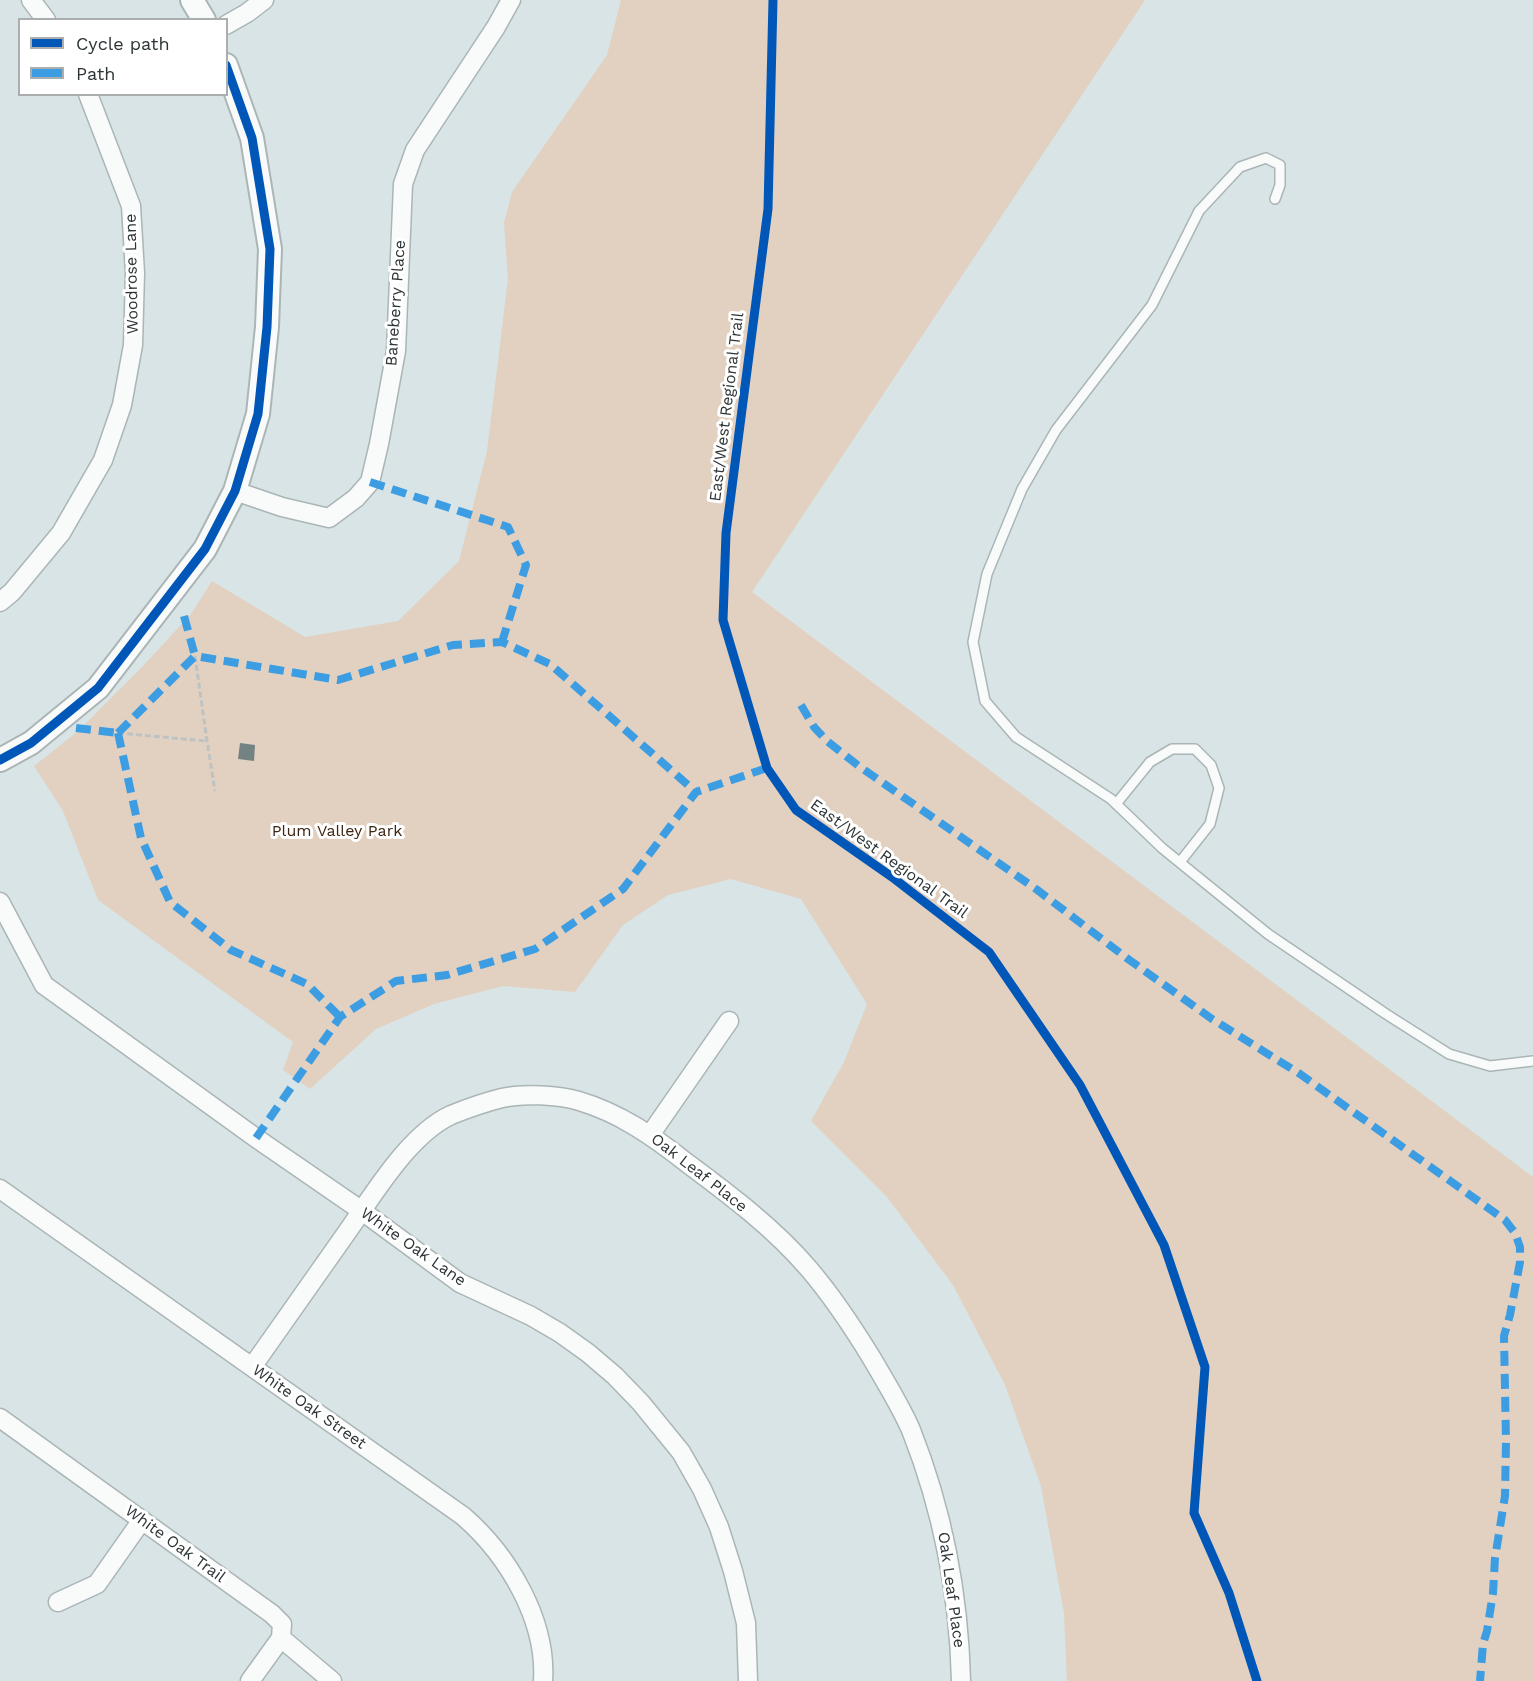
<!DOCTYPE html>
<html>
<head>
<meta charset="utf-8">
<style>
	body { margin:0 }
	#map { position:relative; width:1533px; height:1681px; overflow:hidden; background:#d8e4e5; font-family:"Work Sans",sans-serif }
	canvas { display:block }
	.legend { position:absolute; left:18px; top:18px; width:210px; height:78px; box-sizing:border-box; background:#fff; border:2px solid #abaeae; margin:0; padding:8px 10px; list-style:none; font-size:18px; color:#2c3435 }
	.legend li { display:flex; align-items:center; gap:12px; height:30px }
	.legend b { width:30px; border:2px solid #abaeae }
</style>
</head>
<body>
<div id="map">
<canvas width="1533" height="1681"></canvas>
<ul class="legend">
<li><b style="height:8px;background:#0057b8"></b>Cycle path</li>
<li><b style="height:8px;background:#3d9de2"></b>Path</li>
</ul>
</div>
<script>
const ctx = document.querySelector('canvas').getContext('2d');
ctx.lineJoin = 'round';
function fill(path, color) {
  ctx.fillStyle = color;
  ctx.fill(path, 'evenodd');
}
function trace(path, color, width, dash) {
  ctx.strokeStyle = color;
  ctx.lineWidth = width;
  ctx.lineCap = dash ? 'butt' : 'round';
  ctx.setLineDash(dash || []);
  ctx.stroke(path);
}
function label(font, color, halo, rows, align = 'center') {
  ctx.font = font + ' "Work Sans",sans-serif';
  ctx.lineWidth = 6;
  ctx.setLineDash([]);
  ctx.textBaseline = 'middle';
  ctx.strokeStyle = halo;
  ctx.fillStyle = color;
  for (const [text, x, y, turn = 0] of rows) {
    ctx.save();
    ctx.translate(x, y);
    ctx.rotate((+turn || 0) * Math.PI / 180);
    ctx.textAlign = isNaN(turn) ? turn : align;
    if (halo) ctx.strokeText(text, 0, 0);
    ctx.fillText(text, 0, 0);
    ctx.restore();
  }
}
fill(new Path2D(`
	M621 0H1145L752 592 1533 1177V1681H1067L1064 1613 1041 1486 1005 1385 953 1285 887 1197 811 1121 844 1062 867 1004 801 899 731 879 668 895 623 925 575 992 503 986 434 1004 376 1029 310 1089 283 1070 293 1042 98 900 63 811 34 766 77 732 143 666 191 614 212 581 305 637 398 621 459 561 487 451 508 279 504 223 512 192 607 55Z`), '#e2d1c1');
fill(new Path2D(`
	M240 743 255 745 254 761 238 759Z`), '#738384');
const service = new Path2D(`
	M1275 199 1280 185V165L1266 158 1240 167 1199 211 1152 305 1056 430 1022 489 987 574 973 642 985 701 1016 737 1111 799 1162 848 1268 934 1386 1014 1449 1054 1490 1066 1533 1061
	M1116 804 1150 762 1172 749H1195L1211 765 1219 788 1210 824 1180 862`);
const minor = new Path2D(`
	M31 0 46 20
	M226 25 247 13 264 0
	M235 491 282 507 329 518 356 498 370 482 379 444 396 351 403 184 415 150 496 27 511 0
	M0 602 12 592 61 533 103 460 122 405 133 345 135 273 131 206 88 94
	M0 902 44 985 256 1138 362 1211 460 1283 531 1316 560 1333 588 1353 615 1376 641 1403 681 1452 702 1489 719 1527 733 1571 746 1623 748 1681
	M650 1135 729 1021
	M0 1189 463 1516C508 1555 547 1620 543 1681
	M252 1367C283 1323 314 1279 345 1235 372 1197 408 1135 451 1115 466 1109 486 1102 502 1098 523 1093 559 1095 579 1101 620 1113 654 1137 687 1163 730 1195 774 1228 809 1269 832 1296 852 1326 871 1357 885 1381 900 1405 911 1430 943 1511 959 1595 961 1681
	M0 1418 272 1614 282 1624 281 1638
	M58 1602 97 1584 142 1520
	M281 1638 332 1681
	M250 1681 281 1638`);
const tertiary = new Path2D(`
	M192 0 204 20
	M0 760 31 743 98 688 205 549 235 491 258 414 267 327 270 249 252 138 226 65`);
trace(service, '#abb5b6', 12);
trace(minor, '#abb5b6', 21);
trace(tertiary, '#abb5b6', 26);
trace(new Path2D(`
	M195 656 207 741 215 791
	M118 733 206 741`), '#bdc3c3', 3, [6, 3]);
trace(service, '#f9fbfb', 9);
trace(minor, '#f9fbfb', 18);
trace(tertiary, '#f9fbfb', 22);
trace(new Path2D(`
	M370 482 508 527 526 565 502 642
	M184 616 195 656
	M801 705 814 727 827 741 860 767 1036 889 1128 959 1212 1019 1300 1074 1505 1220 1515 1233 1520 1247V1262L1510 1315 1504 1336 1506 1441 1505 1496 1495 1558 1493 1593 1487 1631 1483 1644 1480 1681
	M76 728 118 733
	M118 733 195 656 338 680 453 645 502 642 550 664 696 792
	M118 733 141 838 170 902 231 950 307 984 340 1017
	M256 1138 340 1017 396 981 447 975 535 949 623 889 696 792 767 768`), '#3d9de2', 8, [15, 8]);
trace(new Path2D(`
	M773 0 768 209 726 533 723 620 767 768 796 810 892 877 989 952 1080 1085 1164 1245 1205 1367 1194 1513 1229 1593 1257 1681
	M0 760 31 743 98 688 205 549 235 491 258 414 267 327 270 249 252 138 226 65`), '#0057b8', 9);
label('16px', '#2c3435', '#fff', [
	["Woodrose Lane",132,274,-91],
	["Baneberry Place",396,303,-86],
	["East/West Regional Trail",727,407,-83],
	["East/West Regional Trail",889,859,36],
	["Oak Leaf Place",699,1173,38],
	["White Oak Lane",413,1247,35],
	["White Oak Street",309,1407,35],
	["White Oak Trail",175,1544,36],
	["Oak Leaf Place",951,1590,82]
]);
label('16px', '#3c2410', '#fff', [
	["Plum Valley Park",337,831]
]);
</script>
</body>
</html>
